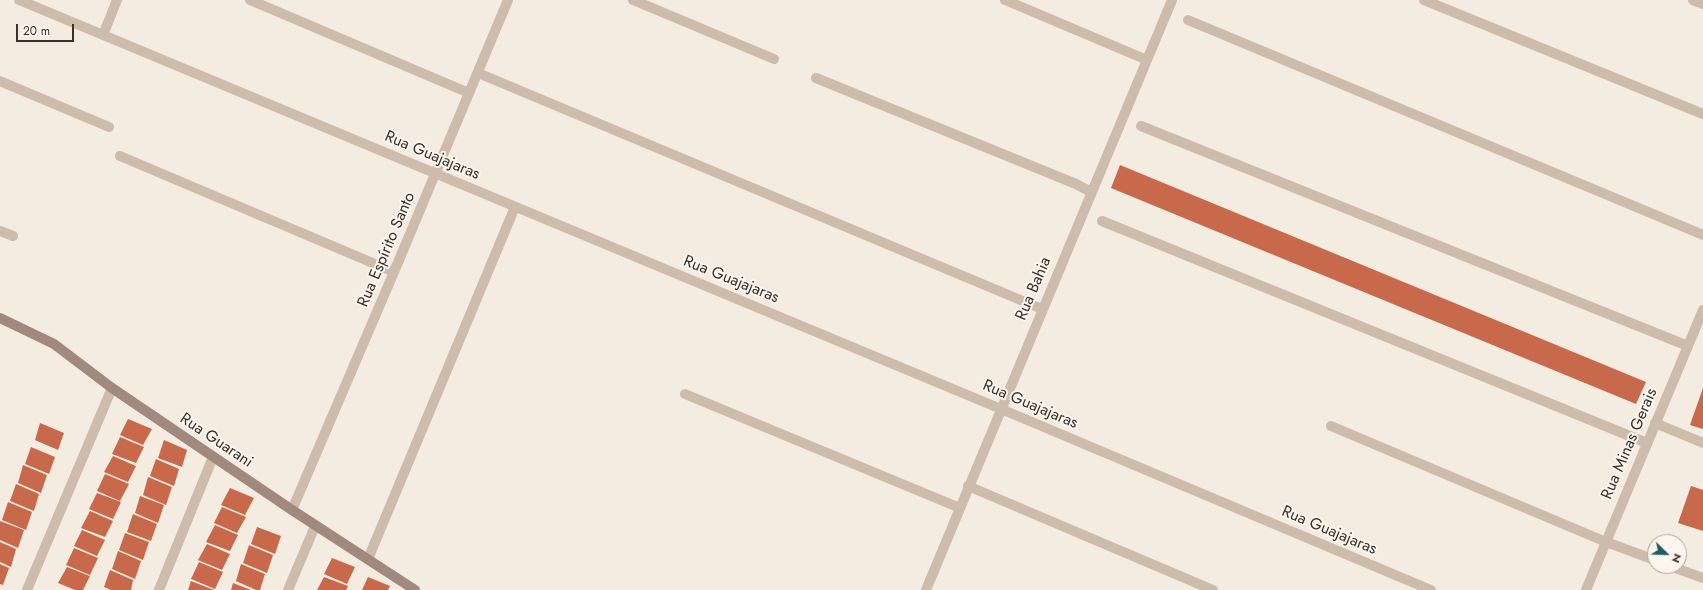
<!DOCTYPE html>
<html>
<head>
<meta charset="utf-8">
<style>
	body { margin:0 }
	#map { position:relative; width:1703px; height:590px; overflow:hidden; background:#f4ebe1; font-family:Jost,sans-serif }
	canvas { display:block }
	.north { position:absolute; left:1647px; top:534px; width:40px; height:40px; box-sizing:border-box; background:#fbf5ee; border:1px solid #aea6a0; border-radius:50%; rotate:113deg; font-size:11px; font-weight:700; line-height:16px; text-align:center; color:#3b302b }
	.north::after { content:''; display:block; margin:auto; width:14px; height:18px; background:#1f5a5e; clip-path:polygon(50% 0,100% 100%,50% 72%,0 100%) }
	.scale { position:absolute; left:16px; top:24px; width:58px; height:18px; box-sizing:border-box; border:2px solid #3b302b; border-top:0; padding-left:5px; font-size:12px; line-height:14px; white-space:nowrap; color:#3b302b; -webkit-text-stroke:3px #fbf5ee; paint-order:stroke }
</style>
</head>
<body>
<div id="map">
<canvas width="1703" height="590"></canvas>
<div class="north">N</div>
<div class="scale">20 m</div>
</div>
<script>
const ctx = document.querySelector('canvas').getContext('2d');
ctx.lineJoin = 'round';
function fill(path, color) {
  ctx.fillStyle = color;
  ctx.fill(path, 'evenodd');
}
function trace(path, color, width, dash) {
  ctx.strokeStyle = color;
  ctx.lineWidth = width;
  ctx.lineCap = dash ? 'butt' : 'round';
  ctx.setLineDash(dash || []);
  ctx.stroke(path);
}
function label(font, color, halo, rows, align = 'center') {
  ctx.font = font + ' Jost,sans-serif';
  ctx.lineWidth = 4;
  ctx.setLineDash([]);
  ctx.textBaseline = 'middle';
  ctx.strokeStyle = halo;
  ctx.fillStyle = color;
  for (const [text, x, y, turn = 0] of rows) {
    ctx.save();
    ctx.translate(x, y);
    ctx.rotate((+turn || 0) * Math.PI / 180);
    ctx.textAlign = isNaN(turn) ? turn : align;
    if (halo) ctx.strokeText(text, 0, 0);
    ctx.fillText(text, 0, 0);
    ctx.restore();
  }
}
fill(new Path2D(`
	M1120 165 1646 382 1636 404 1111 188Z
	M1703 388V429L1690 425Z
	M128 419 152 429 143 445 120 435Z
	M40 423 64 433 58 450 35 440Z
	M120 437 144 447 136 463 112 454Z
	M164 440 187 450 182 467 158 458Z
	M31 447 55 457 49 474 25 464Z
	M113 456 136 466 128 482 104 472Z
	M156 459 179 469 174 486 150 476Z
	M23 465 47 475 41 493 18 483Z
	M105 474 129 484 120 501 97 491Z
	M148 477 172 487 166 505 143 495Z
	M16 484 39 494 34 511 10 501Z
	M1691 486 1703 490V531L1678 523Z
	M230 488 254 498 245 515 221 505Z
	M97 493 121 502 113 519 89 509Z
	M140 496 164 505 158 523 135 513Z
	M8 502 32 512 26 530 2 520Z
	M222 507 246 517 237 533 214 523Z
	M90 511 113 521 105 537 81 528Z
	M133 514 157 524 151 541 127 532Z
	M0 521 24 530 18 548 0 540Z
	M215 525 238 535 230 551 206 542Z
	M257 527 281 536 275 554 251 544Z
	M82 530 105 540 97 556 74 546Z
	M125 533 149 542 143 560 119 550Z
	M0 542 16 549 11 567 0 562Z
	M207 544 230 554 222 570 198 560Z
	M249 545 273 555 267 573 243 563Z
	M74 548 98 558 90 575 66 565Z
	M118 551 141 561 135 579 112 569Z
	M332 558 355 567 347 584 324 574Z
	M199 562 223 572 215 589 191 579Z
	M0 564 9 568 3 585 0 584Z
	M241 564 265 574 260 590H256L236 581Z
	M67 567 90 576 83 590H75L58 583Z
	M110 570 133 580 131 590H111L104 587Z
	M324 577 348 586 346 590H317Z
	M368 577 390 586 388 590H362Z
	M191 581 214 590H188Z
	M233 583 251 590H231Z`), '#c8694b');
trace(new Path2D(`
	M19 0 1001 409 1431 590
	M250 0 469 93
	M633 0 774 59
	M1005 0 1147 60
	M1424 0 1703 114
	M1693 0 1703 4
	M1188 20 1703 235
	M103 35 117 0
	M478 73 1042 309
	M816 78 1076 184 1091 192
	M0 81 109 127
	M1141 126 1688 346
	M120 156 394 272
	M1102 221 1647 443
	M0 231 13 236
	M685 394 960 508
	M1655 423 1703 443
	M1331 426 1606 542 1655 560
	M968 486 1213 590
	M292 510 394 272 508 0
	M368 559 515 207
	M1670 566 1703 578
	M27 590 112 388
	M159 590 213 457
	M288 590 313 531 317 527
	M926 590 1172 0
	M1586 590 1703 310`), '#cdbbac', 10);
trace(new Path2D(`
	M0 318 54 344 112 388 292 510 415 590`), '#a18a7d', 10);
label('16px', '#3b302b', '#fbf5ee', [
	["Rua Guajajaras",432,156,23],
	["Rua Espírito Santo",387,250,-67],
	["Rua Guajajaras",731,280,22],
	["Rua Bahia",1034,289,-67],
	["Rua Guajajaras",1030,405,23],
	["Rua Guarani",216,441,34],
	["Rua Minas Gerais",1630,444,-67],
	["Rua Guajajaras",1329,531,23]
]);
</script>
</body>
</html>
